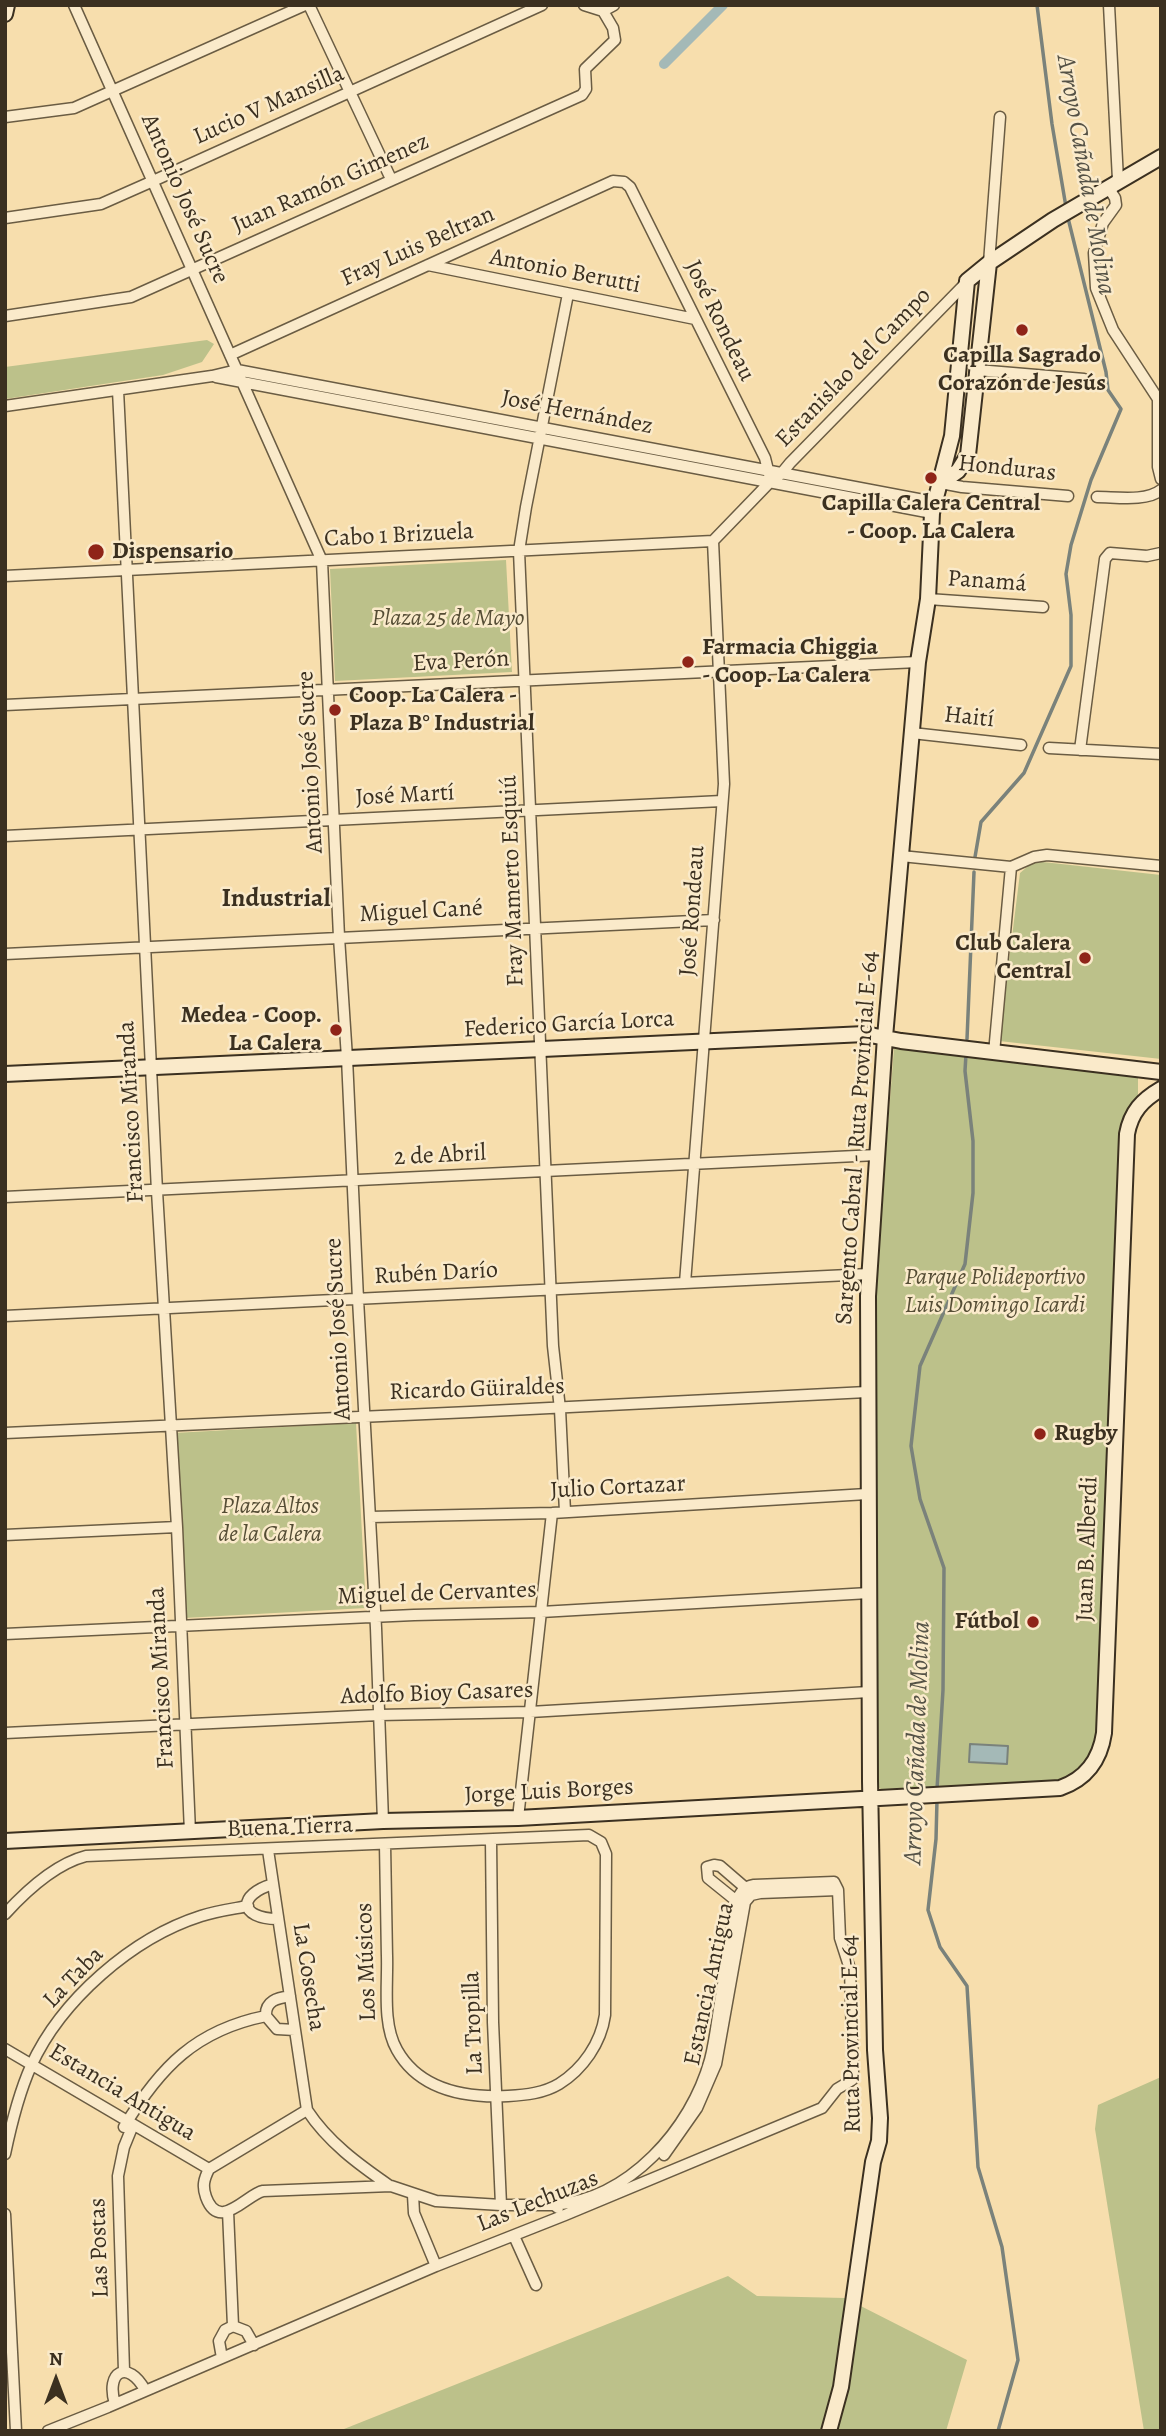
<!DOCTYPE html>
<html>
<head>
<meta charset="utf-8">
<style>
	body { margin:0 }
	#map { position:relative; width:1166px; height:2436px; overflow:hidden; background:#f7dead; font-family:Alegreya,serif }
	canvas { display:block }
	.frame { position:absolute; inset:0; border:7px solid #3b3020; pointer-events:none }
	.north { position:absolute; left:21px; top:2345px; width:70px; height:70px; -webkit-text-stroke:5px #faeaca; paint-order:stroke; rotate:0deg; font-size:19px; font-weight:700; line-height:28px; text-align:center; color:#3b3020 }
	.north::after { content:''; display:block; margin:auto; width:24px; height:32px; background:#3b3020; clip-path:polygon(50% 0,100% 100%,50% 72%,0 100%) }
</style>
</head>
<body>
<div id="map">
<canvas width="1166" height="2436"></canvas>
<div class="frame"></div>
<div class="north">N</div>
</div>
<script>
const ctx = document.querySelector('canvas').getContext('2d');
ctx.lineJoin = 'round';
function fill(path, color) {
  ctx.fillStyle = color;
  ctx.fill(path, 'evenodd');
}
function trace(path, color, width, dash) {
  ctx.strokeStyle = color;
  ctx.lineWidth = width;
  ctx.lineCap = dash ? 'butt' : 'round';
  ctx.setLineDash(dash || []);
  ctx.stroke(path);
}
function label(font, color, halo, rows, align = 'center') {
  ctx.font = font + ' Alegreya,serif';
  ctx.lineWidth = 5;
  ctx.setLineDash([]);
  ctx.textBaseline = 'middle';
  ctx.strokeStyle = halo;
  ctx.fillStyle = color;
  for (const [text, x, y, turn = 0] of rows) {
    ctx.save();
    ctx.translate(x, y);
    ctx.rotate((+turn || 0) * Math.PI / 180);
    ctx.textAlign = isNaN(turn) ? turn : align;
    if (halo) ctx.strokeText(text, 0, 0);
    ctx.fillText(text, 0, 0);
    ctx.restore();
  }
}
fill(new Path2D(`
	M207 340 214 344 202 362 163 375 5 399V367Z
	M506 560 512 672 335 681 330 569Z
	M1034 861 1161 875V1059L999 1041 1020 873Z
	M894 1048 1138 1076V1096L1123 1120 1120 1134 1099 1733 1091 1760 1068 1781 884 1791 878 1787 874 1452 876 1279Z
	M356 1423 366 1608 184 1618 174 1433Z
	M1161 2077V2431H1144L1095 2129 1098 2105Z
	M728 2276 757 2296 845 2298 967 2360 946 2431H339Z`), '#bcc18a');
const water = new Path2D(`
	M970 1744 1008 1746 1007 1764 969 1762Z`);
fill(water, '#a4b9b7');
trace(water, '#7a827b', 2);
trace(new Path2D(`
	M1037 5 1052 124 1066 207
	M975 857 981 822 1024 773 1071 666V615L1066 574 1071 545 1091 480 1121 409 1108 390 1106 372 1068 218
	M967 1039 974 872
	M937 1789 943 1690 944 1568 920 1499 911 1446 920 1366 965 1264 973 1193V1141L965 1071 966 1054
	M937 1800 936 1839 928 1910 940 1947 967 1986 978 2167 1002 2247 1018 2360 998 2431`), '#7a827b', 3.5);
trace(new Path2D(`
	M664 64 723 5`), '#a4b9b7', 10);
const street = new Path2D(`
	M74 5 322 561 339 937 347 1058 358 1299 376 1628 383 1821
	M309 5 391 179
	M584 5 603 11
	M1109 5 1118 180
	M603 11 614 5
	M5 117 74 108 305 5
	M1108 187 1115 198 1116 205 1103 223 1094 253 1096 288 1113 330 1158 399V467L1161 479
	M5 218 101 204 153 181 542 5
	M989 263 1000 117
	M428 265 695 319
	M5 316 131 297 582 95 586 89 585 69 615 40 613 28 603 11
	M230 355 613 181 624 182 630 187 765 458 770 478
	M977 370 1084 379
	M216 377 932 513
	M118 390 157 1191 177 1527 190 1832
	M5 406 212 376 237 370 934 502
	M941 483 962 487 1068 496
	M1097 497C1116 497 1146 502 1161 490
	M5 576 713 541 770 482 781 474 790 463 967 282
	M928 599 1043 607
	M5 705 918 662
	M912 733 1021 745
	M1049 748 1161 754
	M1080 750 1105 559 1110 553 1147 556 1161 553
	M5 836 722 801
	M901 856 1011 867 1034 857 1047 855 1161 866
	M5 954 714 920
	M994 1053 1011 867
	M5 1197 877 1155
	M685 1283 724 784 713 541
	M5 1316 869 1274
	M5 1433C292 1420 580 1408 867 1392
	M565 1512 560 1409 553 1346 519 551 526 507 568 294
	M370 1517 552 1513 867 1494
	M5 1535 177 1527
	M5 1634 414 1615 541 1612 869 1593
	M5 1733 379 1715 530 1712 869 1692
	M518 1818 552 1513
	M491 1840 493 2022 501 2205
	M268 1850 307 2110C328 2142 358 2164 390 2186
	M273 1884C237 1895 239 1918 277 1919
	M739 1903 708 1878 707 1867 714 1865 720 1866 749 1891
	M5 1914C26 1891 55 1864 86 1856L589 1835 601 1842 606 1854 605 2015C601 2043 583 2069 559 2084 544 2093 526 2095 508 2096 466 2098 420 2091 397 2050 382 2024 388 1985 387 1956 386 1919 386 1882 385 1844
	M290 1996C277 1998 265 2001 266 2016L277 2029 295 2030
	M5 2049 209 2169
	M124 2127C160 2067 196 2030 266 2016
	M5 2154C11 2125 19 2093 31 2066 61 2000 132 1938 201 1916 216 1911 232 1909 248 1906
	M664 2155 697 2108 716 2064 745 1902 751 1895 760 1893 838 1890
	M209 2169C204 2179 202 2186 206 2197 219 2233 247 2194 263 2191L391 2186 436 2201 501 2205H554L558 2208
	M209 2169 307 2110
	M413 2195 414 2213 436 2266
	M228 2211 233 2326
	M5 2214 16 2431
	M514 2236 536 2285
	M222 2358 219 2341 225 2330 233 2326 246 2331 254 2345
	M124 2371 118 2176 124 2147 133 2125
	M115 2404C105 2371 128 2359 145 2390
	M48 2431 108 2407 436 2266 565 2215 822 2108 837 2089 852 2080 853 2072 850 1969 840 1938 838 1890 834 1882 754 1885C743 1887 741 1892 736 1901 731 1935 726 1968 720 2002 717 2021 715 2041 710 2060 691 2129 629 2199 554 2205`);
const secondary = new Path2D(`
	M5 14 7 5
	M941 483 958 471 968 455 989 263
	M5 1074 865 1034 901 1041 1161 1072
	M5 1841 383 1821 518 1818 1060 1788C1086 1779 1100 1760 1104 1733L1127 1134C1131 1112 1142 1100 1161 1089
	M829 2431 841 2387 873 2162 879 2141 880 2118 875 2050 870 1781 868 1296 885 1037 918 662 928 599 932 513 952 436 967 281 989 263 1053 220 1161 157`);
trace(street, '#6a5c43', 13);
trace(secondary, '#3b3020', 18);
trace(street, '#faeaca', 10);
trace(secondary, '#faeaca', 14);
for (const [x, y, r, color] of [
	[1022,330,7,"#8f2418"],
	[931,478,7,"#8f2418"],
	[96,552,9,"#8f2418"],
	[688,662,7,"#8f2418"],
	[335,710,7,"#8f2418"],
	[1085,958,7,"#8f2418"],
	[336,1030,7,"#8f2418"],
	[1040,1434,7,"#8f2418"],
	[1033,1622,7,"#8f2418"]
]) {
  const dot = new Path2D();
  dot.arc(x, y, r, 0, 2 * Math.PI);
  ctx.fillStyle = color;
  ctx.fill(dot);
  trace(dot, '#faeaca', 2.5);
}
label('24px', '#3b3020', '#faeaca', [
	["Lucio V Mansilla",269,106,-24],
	["Juan Ramón Gimenez",331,184,-24],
	["Antonio José Sucre",184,199,66],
	["Fray Luis Beltran",418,247,-24],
	["Antonio Berutti",565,272,11],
	["José Rondeau",719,321,64],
	["Estanislao del Campo",854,368,-46],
	["José Hernández",577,413,11],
	["Honduras",1007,469,6],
	["Cabo 1 Brizuela",399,536,-3],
	["Panamá",987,582,4],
	["Eva Perón",461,662,-3],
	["Haití",969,718,6],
	["Antonio José Sucre",311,762,-93],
	["José Martí",405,796,-3],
	["Fray Mamerto Esquiú",513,881,-92],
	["José Rondeau",693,911,-86],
	["Miguel Cané",421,912,-3],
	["Federico García Lorca",569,1025,-3],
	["Francisco Miranda",132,1112,-93],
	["Sargento Cabral - Ruta Provincial E-64",858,1138,-86],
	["2 de Abril",440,1156,-3],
	["Rubén Darío",436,1274,-3],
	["Antonio José Sucre",339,1329,-93],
	["Ricardo Güiraldes",477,1390,-2],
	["Julio Cortazar",618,1488,-3],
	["Juan B. Alberdi",1088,1549,-88],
	["Miguel de Cervantes",437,1594,-2],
	["Francisco Miranda",162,1678,-93],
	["Adolfo Bioy Casares",437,1694,-2],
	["Jorge Luis Borges",549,1792,-3],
	["Buena Tierra",290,1828,-2],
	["Los Músicos",367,1962,-92],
	["La Cosecha",308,1977,81],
	["La Taba",74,1978,-46],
	["Estancia Antigua",710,1984,-78],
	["La Tropilla",474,2023,-92],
	["Ruta Provincial E-64",852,2034,-91],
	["Estancia Antigua",122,2093,31],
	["Las Lechuzas",538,2202,-22],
	["Las Postas",100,2248,-92]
]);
label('bold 24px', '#3b3020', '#faeaca', [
	["Capilla Sagrado",1022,356,"center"],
	["Corazón de Jesús",1022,384,"center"],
	["Capilla Calera Central",931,504,"center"],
	["- Coop. La Calera",931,532,"center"],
	["Dispensario",112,552],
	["Farmacia Chiggia",702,648],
	["- Coop. La Calera",702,676],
	["Coop. La Calera -",349,696],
	["Plaza B° Industrial",349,724],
	["Club Calera",1071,944,"right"],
	["Central",1071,972,"right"],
	["Medea - Coop.",322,1016,"right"],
	["La Calera",322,1044,"right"],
	["Rugby",1054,1434],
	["Fútbol",1019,1622,"right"]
], 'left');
label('italic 24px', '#554d35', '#faeaca', [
	["Plaza 25 de Mayo",448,619],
	["Parque Polideportivo",995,1278],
	["Luis Domingo Icardi",995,1306],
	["Plaza Altos",270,1507],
	["de la Calera",270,1535]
]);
label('italic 26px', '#555246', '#faeaca', [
	["Arroyo Cañada de Molina",1085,175,80],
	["Arroyo Cañada de Molina",918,1743,-88]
]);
label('bold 26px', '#3b3020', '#faeaca', [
	["Industrial",276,900]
]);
</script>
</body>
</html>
